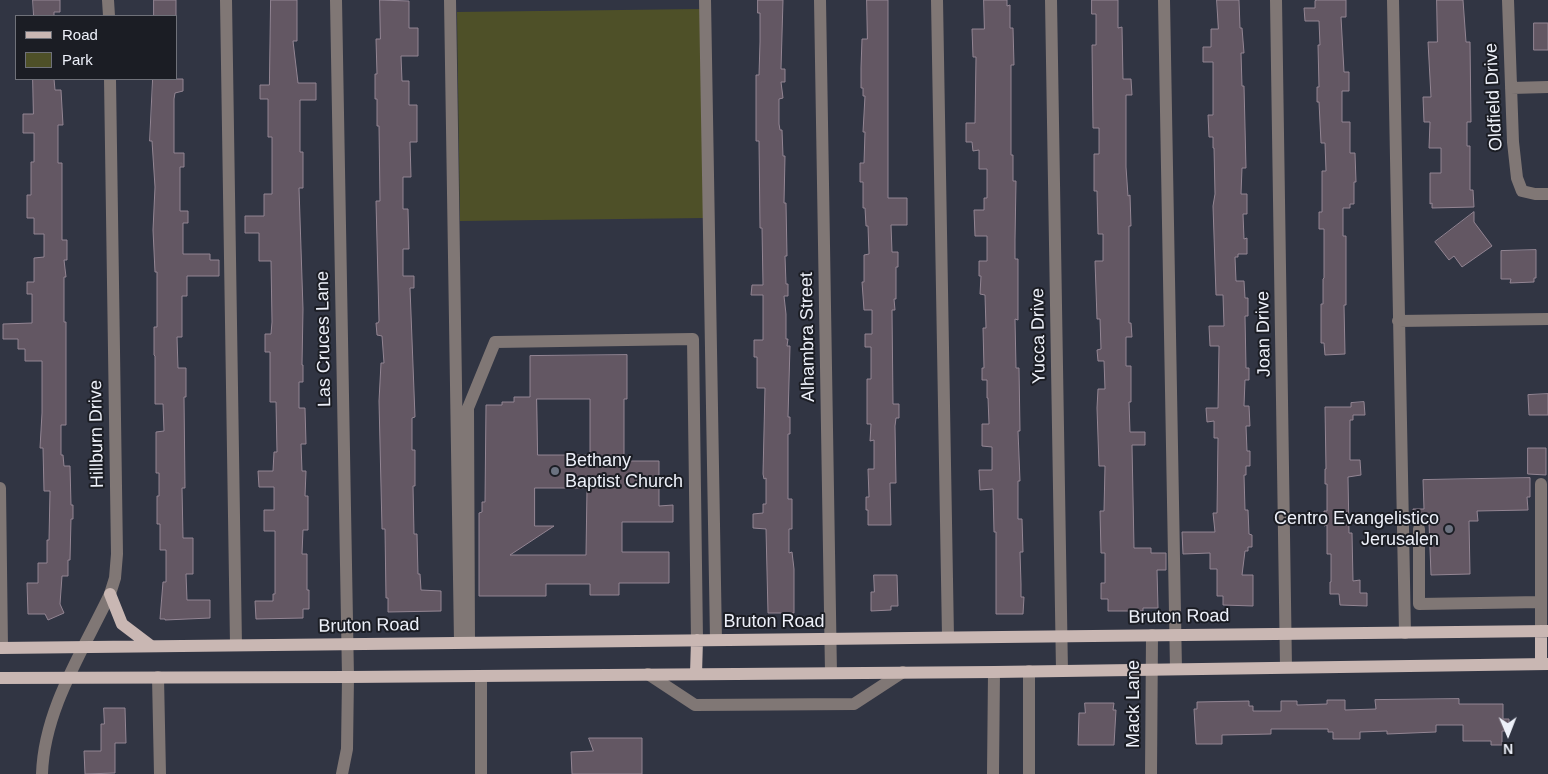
<!DOCTYPE html>
<html>
<head>
<meta charset="utf-8">
<style>
	body { margin:0 }
	#map { position:relative; width:1548px; height:774px; overflow:hidden; background:#313543; font-family:Helvetica,sans-serif }
	canvas { display:block }
	.legend { position:absolute; left:15px; top:15px; width:162px; height:65px; box-sizing:border-box; background:#1b1d24; border:1px solid #6f7179; margin:0; padding:6px 9px; list-style:none; font-size:15px; color:#edf0f9 }
	.legend li { display:flex; align-items:center; gap:10px; height:25px }
	.legend b { width:25px; border:1px solid #6f7179 }
	.north { position:absolute; left:1483px; top:709px; width:50px; height:50px; -webkit-text-stroke:4px #1b1d24; paint-order:stroke; rotate:179deg; font-size:14px; font-weight:700; line-height:20px; text-align:center; color:#edf0f9 }
	.north::after { content:''; display:block; margin:auto; width:18px; height:22px; background:#edf0f9; clip-path:polygon(50% 0,100% 100%,50% 72%,0 100%) }
</style>
</head>
<body>
<div id="map">
<canvas width="1548" height="774"></canvas>
<ul class="legend">
<li><b style="height:6px;background:#c9b7b3"></b>Road</li>
<li><b style="height:14px;background:#4e5028"></b>Park</li>
</ul>
<div class="north">N</div>
</div>
<script>
const ctx = document.querySelector('canvas').getContext('2d');
ctx.lineJoin = 'round';
function fill(path, color) {
  ctx.fillStyle = color;
  ctx.fill(path, 'evenodd');
}
function trace(path, color, width, dash) {
  ctx.strokeStyle = color;
  ctx.lineWidth = width;
  ctx.lineCap = dash ? 'butt' : 'round';
  ctx.setLineDash(dash || []);
  ctx.stroke(path);
}
function label(font, color, halo, rows, align = 'center') {
  ctx.font = font + ' Helvetica,sans-serif';
  ctx.lineWidth = 4;
  ctx.setLineDash([]);
  ctx.textBaseline = 'middle';
  ctx.strokeStyle = halo;
  ctx.fillStyle = color;
  for (const [text, x, y, turn = 0] of rows) {
    ctx.save();
    ctx.translate(x, y);
    ctx.rotate((+turn || 0) * Math.PI / 180);
    ctx.textAlign = isNaN(turn) ? turn : align;
    if (halo) ctx.strokeText(text, 0, 0);
    ctx.fillText(text, 0, 0);
    ctx.restore();
  }
}
fill(new Path2D(`
	M702 9 704 218 460 221 457 12Z`), '#4e5028');
const building = new Path2D(`
	M33 0H60V12H54V16H34Z
	M154 0H176V16H154Z
	M271 0H297V41H293L298 83H316V100H300V152H303V188H299L303 309 302 365H303V382H299V408H305L306 444H301L302 471H306L305 496H308V530H303L302 554H307V590H309V609H303V618L256 619 255 601H273V594H275V531H264V510H274V487H259L258 471H273L274 452H277L276 402H270V352H265V334H271L272 322 271 261H259V233H245V216H264V194H272V137H268V99H260V85H269Z
	M380 0 409 1V28H418V56H401L402 81H409V105H417V142H410L411 177H403V209H408L409 249H403V276H414V288H410L415 417 412 418V450H415V486H413L414 534H417L418 574H420L421 590 441 591V611L388 612V598H386L385 529H382L379 401 381 363H384L382 336 377 335 376 323H378L379 321 376 201H380L379 126H377V99H375V74H377L376 39H380Z
	M758 0H783L781 69H785V82H781L783 98 779 99V124L780 130H782L783 156H785L784 203H786L787 256H785L786 284H788V296H784L786 314V339H788L787 346H790L788 417H790V434H788V499H792V529H789V553L792 552 794 569V613H768L766 529 753 528V514L763 513V504H766V478L764 479 763 474 765 388H757V357H754V340H763V295H751L752 285H763L762 228H760L759 141H756V75H759L760 42V13H758Z
	M867 0H888V198H907V225H891L892 252H898V267H896V299H894L895 310H892L893 404H899V418H896L895 426 896 483H890L891 525H868V510H866V497H869L868 469H874V440L870 441 871 424H867V379H871V347H865V334H872V310H864L862 282H864V255L869 254 868 226H866L865 208H863V182H860V163H864L865 132H863L865 96H863V88H861V68L862 39H867Z
	M984 0H1007V6L1010 5V28H1013L1014 65H1011V155H1013V181H1016L1015 240V259H1018V320L1015 319 1016 368H1019L1020 431H1018L1020 481H1018V519H1022L1023 552H1020L1021 584V597H1024L1023 614H996V532H994L993 489 980 490 979 470H992V447L982 446V424H989L988 398H987V380H982V368H984L983 328H986L985 295 980 294 981 276H979V261H987V236H975L974 210H984V198H987V169H979V150L973 151 972 142H966V123H975L976 57H973L972 29H984Z
	M1092 0H1118V28L1122 27 1123 79H1131L1132 95H1126V167L1128 196 1130 195 1131 226H1129V323H1131L1132 337H1126V366H1131V402H1129L1130 432H1145V445H1132L1134 548H1151V553H1166V570H1157L1158 608H1143V611H1108V599H1101V583H1105V553H1101L1100 511H1104L1105 466H1099L1097 408 1098 389H1105L1104 361H1098L1097 350 1101 349 1100 319H1097L1095 261H1103V234H1098L1097 191H1094V154H1099V128H1093L1092 45H1096V14H1092Z
	M1217 0H1239L1240 28H1242L1244 53H1241L1242 86H1244L1246 168H1242L1241 194H1247V214H1243L1244 239 1247 238V254H1238V257H1235L1236 281H1244L1245 298H1248V316H1245L1246 368H1249V380H1245L1244 406H1249L1250 426H1246L1247 451H1250V466H1246V475H1244L1245 510H1248L1249 534 1252 535V547H1248V551H1245L1242 575H1253V606L1223 605V596H1217V569H1210V553L1183 554 1182 532H1215L1213 513H1217L1218 438H1214V421L1207 422 1206 408H1218L1219 346H1210L1209 326H1224L1223 295H1216L1213 206 1215 194 1214 148H1213V137H1209L1208 115H1213V62H1203V47H1211V29H1218Z
	M1318 0H1346V17H1341L1344 72H1349V91H1342V122H1350V153H1355L1356 182H1354V204H1350V208H1343V236H1346V305H1344L1345 354 1325 355 1324 343H1321V304H1323V279L1324 278V229H1319V212H1322V171H1326L1325 143H1321L1319 102H1317V87H1319L1318 45H1320L1319 21H1305L1304 8H1315V1Z
	M1437 0H1463L1466 42H1470L1471 122H1467V146H1470V190H1473L1474 207 1432 208V203L1430 204V173H1441V148H1429L1430 122H1424L1423 97H1431L1428 42H1437Z
	M1534 23H1548V50H1534Z
	M33 79H54L55 90H61L63 125H58V163H62V240H67V260H64L66 277H64V322H66V425H61V455H63L64 466H70L71 505H73V519H71L70 560H68V576H62L60 604 64 613 48 620 45 614H28L27 583H38V563H47V540H49L50 491H44L43 448H40L42 413V361H25V349H18V339H3V324L32 323V294H27V282H34V258L44 257V234H34V218H27V195H31V162H34V133H23V114H33Z
	M153 79H183V91L175 93 174 99V153H184V167H180V211H188V223H183V254H210V260H219V276H187V296H182V337H177L178 368H186V397H184L185 488H182L183 538H193V574H186L187 600H210V618L165 620V619H160L163 582H166V550H160V524H157V496H159V473H156V432L164 431 163 404H155V356L154 355V327H157V272H155L153 230 155 187 152 141H150Z
	M1474 212V222L1492 246 1462 267 1454 256 1449 260 1435 242Z
	M1536 250V278H1534V282L1510 283 1511 279H1501V251Z
	M627 355V399H624V461H659V506L673 505V522H622V552H669V583H619V595H590V584H546V596H479V513L482 512V502H485L486 405H502V402H514V397H530V356ZM537 399H590V455H538ZM535 488H587L586 555H510L554 526H535Z
	M1548 394V415H1529L1528 395Z
	M1364 402 1365 415H1353V420H1350V460H1360L1361 475 1348 477 1349 533H1352L1353 581 1360 580V593H1367V606L1340 605 1339 594H1330V582H1331V554H1327V525L1324 526V511H1327V484H1325V469H1326L1325 407H1351V403Z
	M1528 448H1546V475L1528 474Z
	M1530 478V497H1527L1528 510 1477 511 1478 521H1469L1470 574 1431 575 1429 522 1419 521 1414 522 1413 509H1424L1423 480Z
	M874 575H897L898 606H891V610L871 611V592H874Z
	M1459 699V704H1503V719H1509V731H1502V745H1491V741H1463V725H1436V732L1387 734V731L1360 732V739H1333V732H1328V729H1271V734L1222 735V744H1196L1194 709H1197V702L1249 701V706H1253V711H1281V701H1297V705L1327 704V700H1345V710L1376 709 1375 700Z
	M1085 703H1114L1113 710H1116L1114 745H1078L1079 713H1085Z
	M104 708H125L126 743H115V773L85 774 84 751H101V724H104Z
	M589 738H642V774H572L571 752 593 751Z`);
fill(building, '#635763');
trace(building, '#938593', 1);
trace(new Path2D(`
	M108 0 109 16
	M226 0 236 645
	M336 0 348 677 347 749 342 774
	M450 0 460 642
	M705 0 716 640
	M820 0 831 673
	M937 0 948 637
	M1051 0 1062 671
	M1164 0 1176 669
	M1276 0 1286 667
	M1393 0 1405 633
	M1508 0 1513 142 1517 178 1522 191 1535 194H1548
	M1511 88 1548 87
	M1398 321 1548 319
	M1541 484V631
	M0 488 2 648
	M1419 529V604L1541 602
	M469 642 468 408 495 342 693 339 697 640
	M1029 671V774
	M648 674 695 705 854 704 903 672
	M481 676V774
	M158 677 160 774
	M42 774C44 709 83 651 110 594L115 578 117 554 110 79
	M993 774 994 672
	M1151 774 1152 635`), '#807775', 12);
trace(new Path2D(`
	M110 594 122 624 151 646
	M1541 631V664
	M0 648 1548 631
	M696 674 697 640
	M0 678 348 677 994 672 1548 664`), '#c9b7b3', 12);
for (const [x, y, r, color] of [
	[555,471,5,"#6b7280"],
	[1449,529,5,"#6b7280"]
]) {
  const dot = new Path2D();
  dot.arc(x, y, r, 0, 2 * Math.PI);
  ctx.fillStyle = color;
  ctx.fill(dot);
  trace(dot, '#1b1d24', 2);
}
label('18px', '#edf0f9', '#1b1d24', [
	["Oldfield Drive",1494,97,-93],
	["Joan Drive",1264,334,-91],
	["Yucca Drive",1039,336,-91],
	["Alhambra Street",808,337,-91],
	["Las Cruces Lane",324,339,-91],
	["Hillburn Drive",97,434,-91],
	["Bruton Road",1179,617,-1],
	["Bruton Road",774,622],
	["Bruton Road",369,626,-1],
	["Mack Lane",1134,704,-90]
]);
label('18px', '#edf0f9', '#1b1d24', [
	["Bethany",565,461],
	["Baptist Church",565,482],
	["Centro Evangelistico",1439,519,"right"],
	["Jerusalen",1439,540,"right"]
], 'left');
</script>
</body>
</html>
